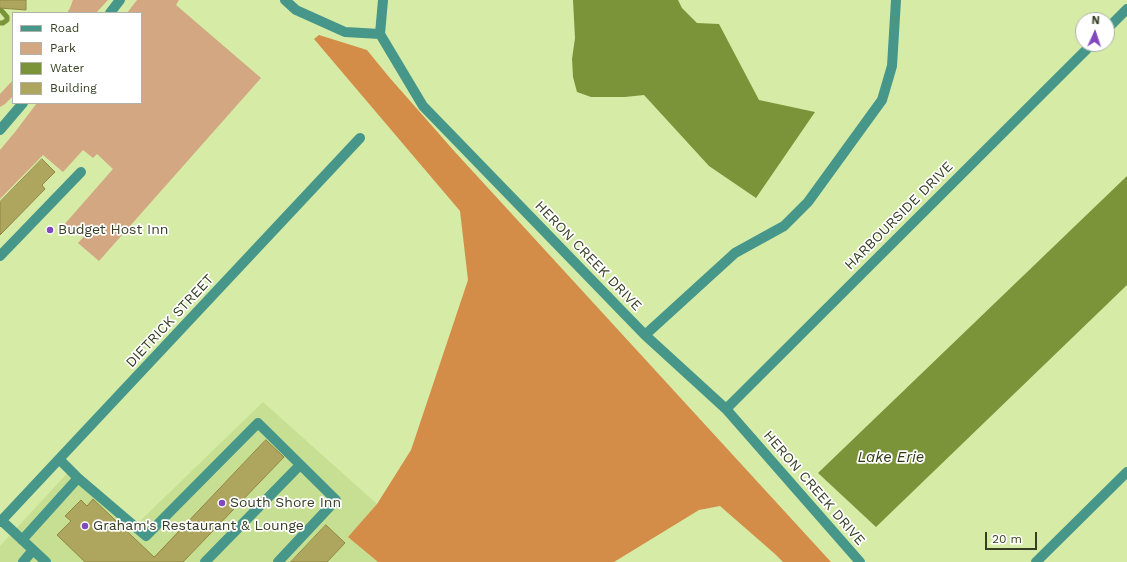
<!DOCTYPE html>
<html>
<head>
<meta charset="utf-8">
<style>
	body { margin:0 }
	#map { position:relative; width:1127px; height:562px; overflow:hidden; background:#d5eba6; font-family:"Work Sans",sans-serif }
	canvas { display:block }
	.legend { position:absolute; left:12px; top:12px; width:130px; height:92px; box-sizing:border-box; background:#fff; border:1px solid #afb2a7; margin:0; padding:5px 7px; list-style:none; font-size:12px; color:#363f23 }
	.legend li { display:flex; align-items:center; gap:8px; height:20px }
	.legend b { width:20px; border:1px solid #afb2a7 }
	.north { position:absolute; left:1075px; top:12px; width:40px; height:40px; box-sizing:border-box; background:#fff; border:1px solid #afb2a7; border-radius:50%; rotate:3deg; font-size:11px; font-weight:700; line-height:16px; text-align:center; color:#363f23 }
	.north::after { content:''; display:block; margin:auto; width:14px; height:18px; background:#8148bf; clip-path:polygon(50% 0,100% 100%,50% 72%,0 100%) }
	.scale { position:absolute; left:985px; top:532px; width:52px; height:18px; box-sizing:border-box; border:2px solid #363f23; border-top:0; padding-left:5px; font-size:12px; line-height:14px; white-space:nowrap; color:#363f23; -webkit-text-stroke:3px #fff; paint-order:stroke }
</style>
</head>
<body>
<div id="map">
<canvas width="1127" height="562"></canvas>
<ul class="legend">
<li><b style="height:5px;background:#46968a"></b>Road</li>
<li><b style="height:11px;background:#d2a781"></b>Park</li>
<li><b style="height:11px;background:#7c9439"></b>Water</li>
<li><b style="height:11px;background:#aea65f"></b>Building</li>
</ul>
<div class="north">N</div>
<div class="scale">20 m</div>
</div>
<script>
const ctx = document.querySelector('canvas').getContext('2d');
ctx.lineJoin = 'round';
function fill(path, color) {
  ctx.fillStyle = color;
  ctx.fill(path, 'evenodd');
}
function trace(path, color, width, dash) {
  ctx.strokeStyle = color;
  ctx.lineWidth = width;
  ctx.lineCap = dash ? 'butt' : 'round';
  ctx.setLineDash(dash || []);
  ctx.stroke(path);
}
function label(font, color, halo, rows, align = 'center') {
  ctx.font = font + ' "Work Sans",sans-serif';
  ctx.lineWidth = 3.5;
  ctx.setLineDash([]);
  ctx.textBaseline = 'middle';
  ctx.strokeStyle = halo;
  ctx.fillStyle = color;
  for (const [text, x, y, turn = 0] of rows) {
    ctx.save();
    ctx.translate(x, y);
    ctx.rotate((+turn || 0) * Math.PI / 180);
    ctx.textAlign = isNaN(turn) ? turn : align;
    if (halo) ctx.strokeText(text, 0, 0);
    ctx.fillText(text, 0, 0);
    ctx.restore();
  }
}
fill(new Path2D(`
	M263 402 377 504 349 537 378 562H0V546L72 468 137 524Z`), '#c7df92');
fill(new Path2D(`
	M73 0H108L96 13H67L70 8Z
	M137 0H179L176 5 261 78 99 261 78 243 89 231 82 225 73 235 63 226 113 169 97 154 93 158 83 150 63 172 43 155 0 199V150L15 132 37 103H141V13H127Z
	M13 80V96L5 104 0 107V94Z`), '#d2a781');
fill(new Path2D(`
	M319 35 367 50 389 77 455 152 831 562H783L775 554 720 506 699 510 614 562H378L348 537 377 504 411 450 468 280 460 211 314 39Z`), '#d48d49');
fill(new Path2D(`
	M573 0H678L682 8 697 23 719 24 759 100 815 112 756 198 709 166 644 95 625 97H591L577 92 573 77 572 59 575 38Z
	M1127 176V285L876 527 818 473Z`), '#7c9439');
trace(new Path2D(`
	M0 9 7 17V20L3 23H0`), '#7c9439', 5);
const building = new Path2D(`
	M0 0H26V10L0 8Z
	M42 159 55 172 42 185 45 189 0 235V202Z
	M266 440 284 457 183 562H85L57 535 71 521 65 516 81 500 87 506 93 499 154 557Z
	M326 525 345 543 327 562H291Z`);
fill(building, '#aea65f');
trace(building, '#908741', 1);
trace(new Path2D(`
	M285 0 296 10 345 32 380 34
	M110 13 120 0
	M1107 29 1127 9
	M380 34 423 106 645 335 726 409 860 562
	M380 34 383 0
	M0 130 23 103
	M0 256 81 172
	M645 335 735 253 784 226 808 202 882 100 892 66 896 0
	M726 409 1092 44
	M59 459 78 478
	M2 521 46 562
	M0 522 360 138
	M22 540 78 478 146 536 258 423 336 500 278 562
	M23 562 33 550
	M205 562 300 465
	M1036 562 1127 472`), '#46968a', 10);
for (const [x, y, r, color] of [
	[50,230,4,"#8148bf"],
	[222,503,4,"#8148bf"],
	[85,526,4,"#8148bf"]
]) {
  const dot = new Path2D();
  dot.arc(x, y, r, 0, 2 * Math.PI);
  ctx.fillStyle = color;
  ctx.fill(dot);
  trace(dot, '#fff', 1.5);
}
label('14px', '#363f23', '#fff', [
	["HARBOURSIDE DRIVE",899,216,-45],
	["HERON CREEK DRIVE",588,256,46],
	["DIETRICK STREET",170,321,-47],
	["HERON CREEK DRIVE",814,488,49]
]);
label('14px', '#363f23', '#fff', [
	["Budget Host Inn",58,230],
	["South Shore Inn",230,503],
	["Graham's Restaurant & Lounge",93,526]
], 'left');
label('italic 15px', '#2f3a14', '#fff', [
	["Lake Erie",891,458]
]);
</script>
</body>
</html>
